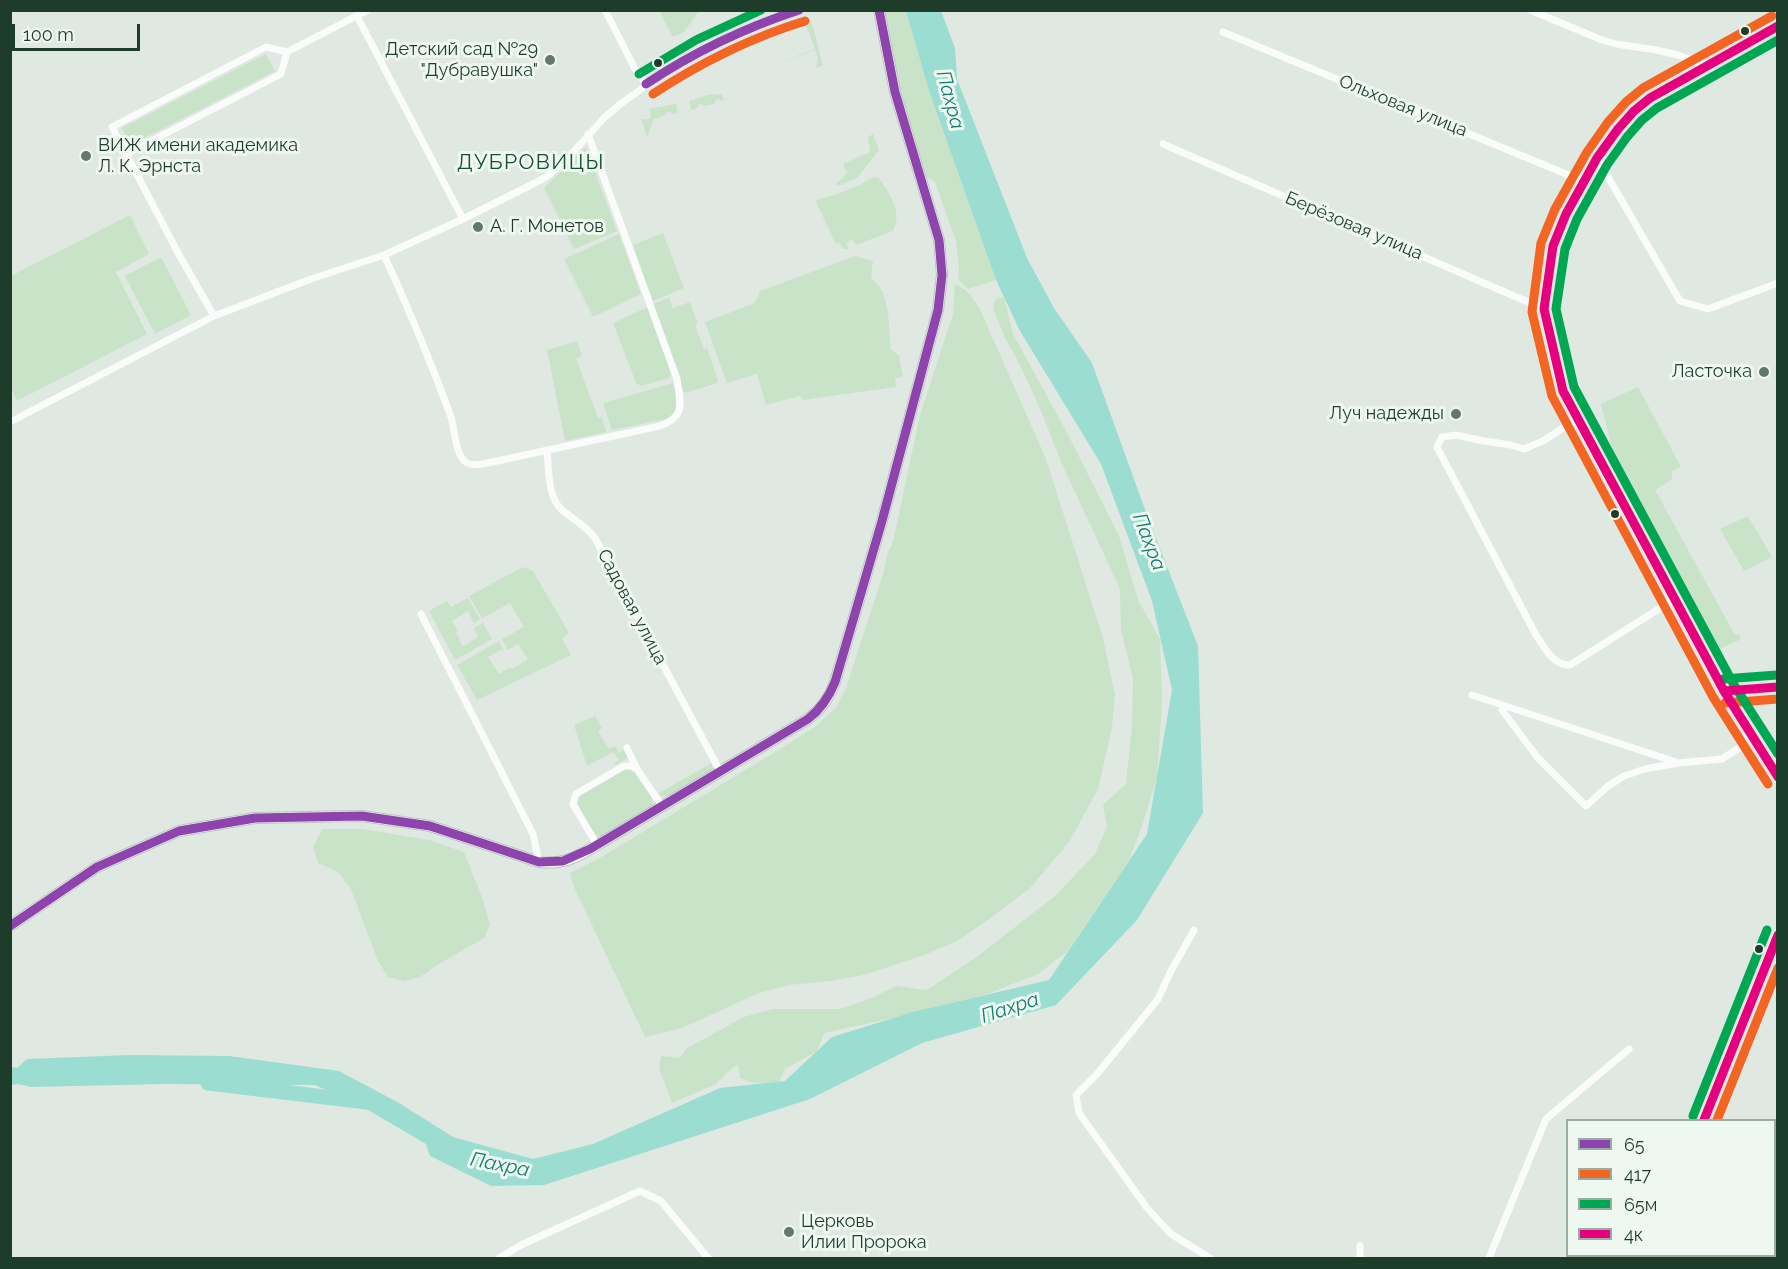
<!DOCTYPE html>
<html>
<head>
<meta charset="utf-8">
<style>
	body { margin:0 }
	#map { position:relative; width:1788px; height:1269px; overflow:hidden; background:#e0e8e2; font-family:Raleway,sans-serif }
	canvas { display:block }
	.frame { position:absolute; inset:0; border:12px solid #1d3c2a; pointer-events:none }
	.legend { position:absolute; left:1566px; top:1119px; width:210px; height:138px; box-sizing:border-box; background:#eef8f0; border:2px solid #9aada1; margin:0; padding:8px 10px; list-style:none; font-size:18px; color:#1d3c2a }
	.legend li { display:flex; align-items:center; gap:12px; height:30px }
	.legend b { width:30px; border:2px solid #9aada1 }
	.scale { position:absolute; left:12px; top:24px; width:128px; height:27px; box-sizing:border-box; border:3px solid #1d3c2a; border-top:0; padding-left:8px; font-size:18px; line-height:21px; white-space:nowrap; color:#1d3c2a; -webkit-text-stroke:4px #eef8f0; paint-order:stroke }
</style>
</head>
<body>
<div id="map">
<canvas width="1788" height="1269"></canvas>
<div class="frame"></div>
<ul class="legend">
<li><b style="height:8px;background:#8e44ad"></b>65</li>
<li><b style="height:8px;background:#f26522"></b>417</li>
<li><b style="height:8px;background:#00a651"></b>65м</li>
<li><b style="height:8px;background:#e5007d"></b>4к</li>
</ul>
<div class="scale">100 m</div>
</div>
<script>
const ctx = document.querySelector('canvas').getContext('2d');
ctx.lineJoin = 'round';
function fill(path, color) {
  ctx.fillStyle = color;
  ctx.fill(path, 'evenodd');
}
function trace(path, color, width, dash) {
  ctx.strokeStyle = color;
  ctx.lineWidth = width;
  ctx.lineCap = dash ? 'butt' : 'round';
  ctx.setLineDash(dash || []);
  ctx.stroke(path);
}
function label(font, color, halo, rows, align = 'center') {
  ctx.font = font + ' Raleway,sans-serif';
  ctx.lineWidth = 6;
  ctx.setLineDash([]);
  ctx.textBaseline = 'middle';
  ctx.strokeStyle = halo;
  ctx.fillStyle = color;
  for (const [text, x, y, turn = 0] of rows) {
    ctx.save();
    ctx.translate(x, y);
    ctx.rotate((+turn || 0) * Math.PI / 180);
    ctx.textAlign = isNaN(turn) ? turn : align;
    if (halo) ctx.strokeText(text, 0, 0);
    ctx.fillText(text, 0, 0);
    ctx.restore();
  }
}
fill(new Path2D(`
	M659 11H699L684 32 673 37Z
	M879 11H906L929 91 996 280 968 289 958 279 959 270 956 241 935 182 919 171Z
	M808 20 812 23 823 66 816 68 818 58 815 50 761 69 815 49 806 25Z
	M266 54 275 71 131 145 122 128Z
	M722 94 724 101 717 99 714 104 705 106 699 104 697 108 691 110 689 101 708 95Z
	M676 104 678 113 673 114 668 111 664 116 654 119 647 137 641 119H649L651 117 649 109Z
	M873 134 879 150 857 178 838 186 836 184 847 173 843 164 870 152 868 137Z
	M586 147 617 231 574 249 544 188Z
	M874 177 879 178C890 195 903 211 893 231L856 245 853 239 846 243 849 249H843L840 243 836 244 816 202 817 200C838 194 856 188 874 177Z
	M130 215 149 254 116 272 147 334 17 401 11 388V276Z
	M663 233 684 288 653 301 633 245Z
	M619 234 641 294 593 317 564 259Z
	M855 256 873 261 871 277 883 292 888 312 891 350 899 355 903 377 895 378 896 387 802 400 800 396 766 405 757 374 727 383 705 322 755 303 760 291Z
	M161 257 191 315 155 334 125 276Z
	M955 284 966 290 979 307 1046 459 1103 638 1115 695 1112 728 1098 789 1069 842 1030 888 988 920 957 941 927 954 864 975 830 981 789 985 759 993 682 1028 645 1037 573 885 570 873 603 856 785 746 816 726 836 708 846 688 883 574 888 552 893 542 920 415 953 314Z
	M1004 297 1013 334 1064 427 1119 536 1138 600 1160 639 1162 702 1157 777 1141 829 1129 860 1068 951 1038 974 987 994 889 1019 824 1033 817 1051 785 1069 779 1082C765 1083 753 1085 740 1078L738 1065 732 1068 716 1084 672 1103 659 1068 661 1056 680 1058 687 1048 744 1017 773 1009H840L869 999 896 986 927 990 978 956 1055 896 1095 854 1107 827 1103 805 1126 784 1132 726 1133 679 1121 630 1120 589 1062 464 1039 406 1018 361 1005 338 993 309 994 302 998 298Z
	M669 298 673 308 690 302 698 324 695 325 704 349 707 348 718 380 717 383 686 393 683 391 680 378 653 304Z
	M648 307 671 373 669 378 641 386 636 383 613 323Z
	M577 341 582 356 576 358 598 418 602 417 606 432 565 441 547 350Z
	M673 383C676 396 679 408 670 418L612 430 603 403Z
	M1638 387 1681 467 1672 471V479L1655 490 1734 633 1739 635 1741 639 1714 652 1618 473 1601 404Z
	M1748 516 1772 557 1744 571 1720 529Z
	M523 567 533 571 569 633 562 638 571 655 477 700 457 665 499 641 504 651 501 650 488 657 499 674 510 667 512 669 528 659 518 644 508 650 502 639 524 627 510 603 482 618 469 596Z
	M468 598 480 619 474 623 468 611 452 621 458 631 456 632 462 645 464 646 478 637 474 628 483 623 492 639 455 660 429 611 447 601 451 607Z
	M595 716 602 728 598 731 609 749 615 746 619 753 624 750 628 758 615 765 614 763 619 760 613 752 587 766 574 725Z
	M712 763V770L708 773 669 796H661L659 793Z
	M630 766 652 798 653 804 649 808 604 835 597 836 593 832 574 799 576 794Z
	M322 829H362L429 840 464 852 483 900 490 925 484 938 439 964 420 977 404 981 388 977 378 961 351 889 338 872 318 863 313 847Z`), '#c8e3c8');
fill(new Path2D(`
	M906 11H941L955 48 957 79 1027 258 1054 308 1092 363 1147 515 1198 646 1203 813 1137 920 1056 1005 922 1043 810 1099 544 1185 491 1186 430 1156 426 1144 363 1107 315 1085 165 1084 31 1087 18 1084 11 1085V1067L17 1068 27 1059 130 1055 229 1056 339 1071 399 1103 453 1137 533 1159 593 1144 720 1088 785 1081 832 1037 913 1012 1049 980 1147 834 1172 690 1152 601 1101 464 1020 331 996 280 929 91Z`), '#9bddd1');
trace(new Path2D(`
	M208 1083 366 1102`), '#9bddd1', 15);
const secondary = new Path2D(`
	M10 926 97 867 179 831 255 818 362 816 430 826 539 862C564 865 577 857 597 845L808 719C822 708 829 698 835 682L882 521 938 310 942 275 939 240 895 92 879 10`);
trace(secondary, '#b9c5bd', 12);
trace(new Path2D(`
	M605 10 635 69 646 84
	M1530 10 1602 40 1616 44 1656 50 1678 55 1705 65
	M357 16 463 219
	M1223 32 1583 181
	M287 52 368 10
	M1163 144 1544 309
	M126 154 281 74 287 52 266 47 112 127 177 251 214 316
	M1597 158 1680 301 1708 309 1778 283
	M384 255C408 307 430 360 450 414 455 427 454 447 462 458 467 466 475 465 483 464L660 426C687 416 680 403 677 379L588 134
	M1577 419 1543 441 1524 449 1511 445 1484 441 1456 435 1442 437 1437 447 1536 635C1544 647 1553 666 1570 665L1673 600
	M10 422 214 316 311 279 384 255 463 219 533 184 546 177 566 160 604 118 619 105 665 72 696 54 750 28 801 10
	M547 450C549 468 547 497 562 510 573 519 586 526 595 538L720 771
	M421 614 533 834 539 862
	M1472 695 1676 762
	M1504 706 1502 710 1538 758 1586 806 1608 786 1624 776 1645 769 1678 763 1722 759 1739 748 1750 734
	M627 748 637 769 662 806
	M597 845 573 804 576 794 624 766H630L637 769
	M1194 930 1171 971 1158 999 1098 1073 1076 1095 1079 1113 1147 1208 1171 1234 1210 1258
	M1360 1246V1258
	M499 1258 523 1244 640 1191 661 1201 708 1258
	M1489 1258 1546 1119 1629 1049`), '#fafcfb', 7);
trace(new Path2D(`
	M1778 26 1650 98 1634 111 1618 129 1597 158 1583 181 1566 214 1553 246 1544 309 1556 365 1563 391 1577 419 1724 691 1778 778
	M1724 691 1778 687
	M1704 1120 1778 934
	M1649 1258 1650 1256`), '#fafcfb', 9);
trace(secondary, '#fafcfb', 10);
trace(new Path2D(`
	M646 84C694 52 744 28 799 10
	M10 926 97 867 179 831 255 818 362 816 430 826 539 862 563 861 590 849 808 719C821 709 829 697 835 682L882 521 938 310 942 275 939 240 895 92 879 10`), '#8e44ad', 9);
trace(new Path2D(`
	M653 94C700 63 750 38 805 21
	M1725 703 1778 699
	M1768 784 1713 697 1552 396 1532 312 1541 243 1555 209 1587 152 1608 122 1626 102 1643 88 1772 16
	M1717 1120 1778 968`), '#f26522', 9);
trace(new Path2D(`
	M1778 40 1657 108 1642 120 1627 137 1607 165 1577 219 1565 249 1556 309 1574 387 1734 685 1778 754
	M639 74 696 40 761 10
	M1723 679 1777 675
	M1693 1116 1767 930`), '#00a651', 9);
trace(new Path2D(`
	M1778 26 1650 98 1634 111 1618 129 1597 158 1566 214 1553 246 1544 309 1563 391 1724 691 1778 777
	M1724 691 1778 687
	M1704 1120 1778 935`), '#e5007d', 9);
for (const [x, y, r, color] of [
	[1745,31,5,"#1d3c2a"],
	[550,60,6,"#61786a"],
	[658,63,5,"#1d3c2a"],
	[86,156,6,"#61786a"],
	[478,227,6,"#61786a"],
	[1764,372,6,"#61786a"],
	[1456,414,6,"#61786a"],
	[1615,514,5,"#1d3c2a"],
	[1759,949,5,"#1d3c2a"],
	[789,1232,6,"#61786a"]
]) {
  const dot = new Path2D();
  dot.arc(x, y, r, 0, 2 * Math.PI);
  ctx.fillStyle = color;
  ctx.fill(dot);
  trace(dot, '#eef8f0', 2);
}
label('18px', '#1d3c2a', '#eef8f0', [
	["Детский сад №29",538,50],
	["\"Дубравушка\"",538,71],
	["ВИЖ имени академика",98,146,"left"],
	["Л. К. Эрнста",98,167,"left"],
	["А. Г. Монетов",490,227,"left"],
	["Ласточка",1752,372],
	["Луч надежды",1444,414],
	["Церковь",801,1222,"left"],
	["Илии Пророка",801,1243,"left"]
], 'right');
label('18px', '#1d3c2a', '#eef8f0', [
	["Ольховая улица",1403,106,22],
	["Берёзовая улица",1354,226,23],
	["Садовая улица",632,607,62]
]);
label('italic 20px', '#117e6f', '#eef8f0', [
	["Пахра",950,100,75],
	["Пахра",1149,542,69],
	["Пахра",1010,1008,-18],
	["Пахра",500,1165,11]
]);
ctx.letterSpacing = '1.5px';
label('21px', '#175031', '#eef8f0', [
	["ДУБРОВИЦЫ",531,163]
]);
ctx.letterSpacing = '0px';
</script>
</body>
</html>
